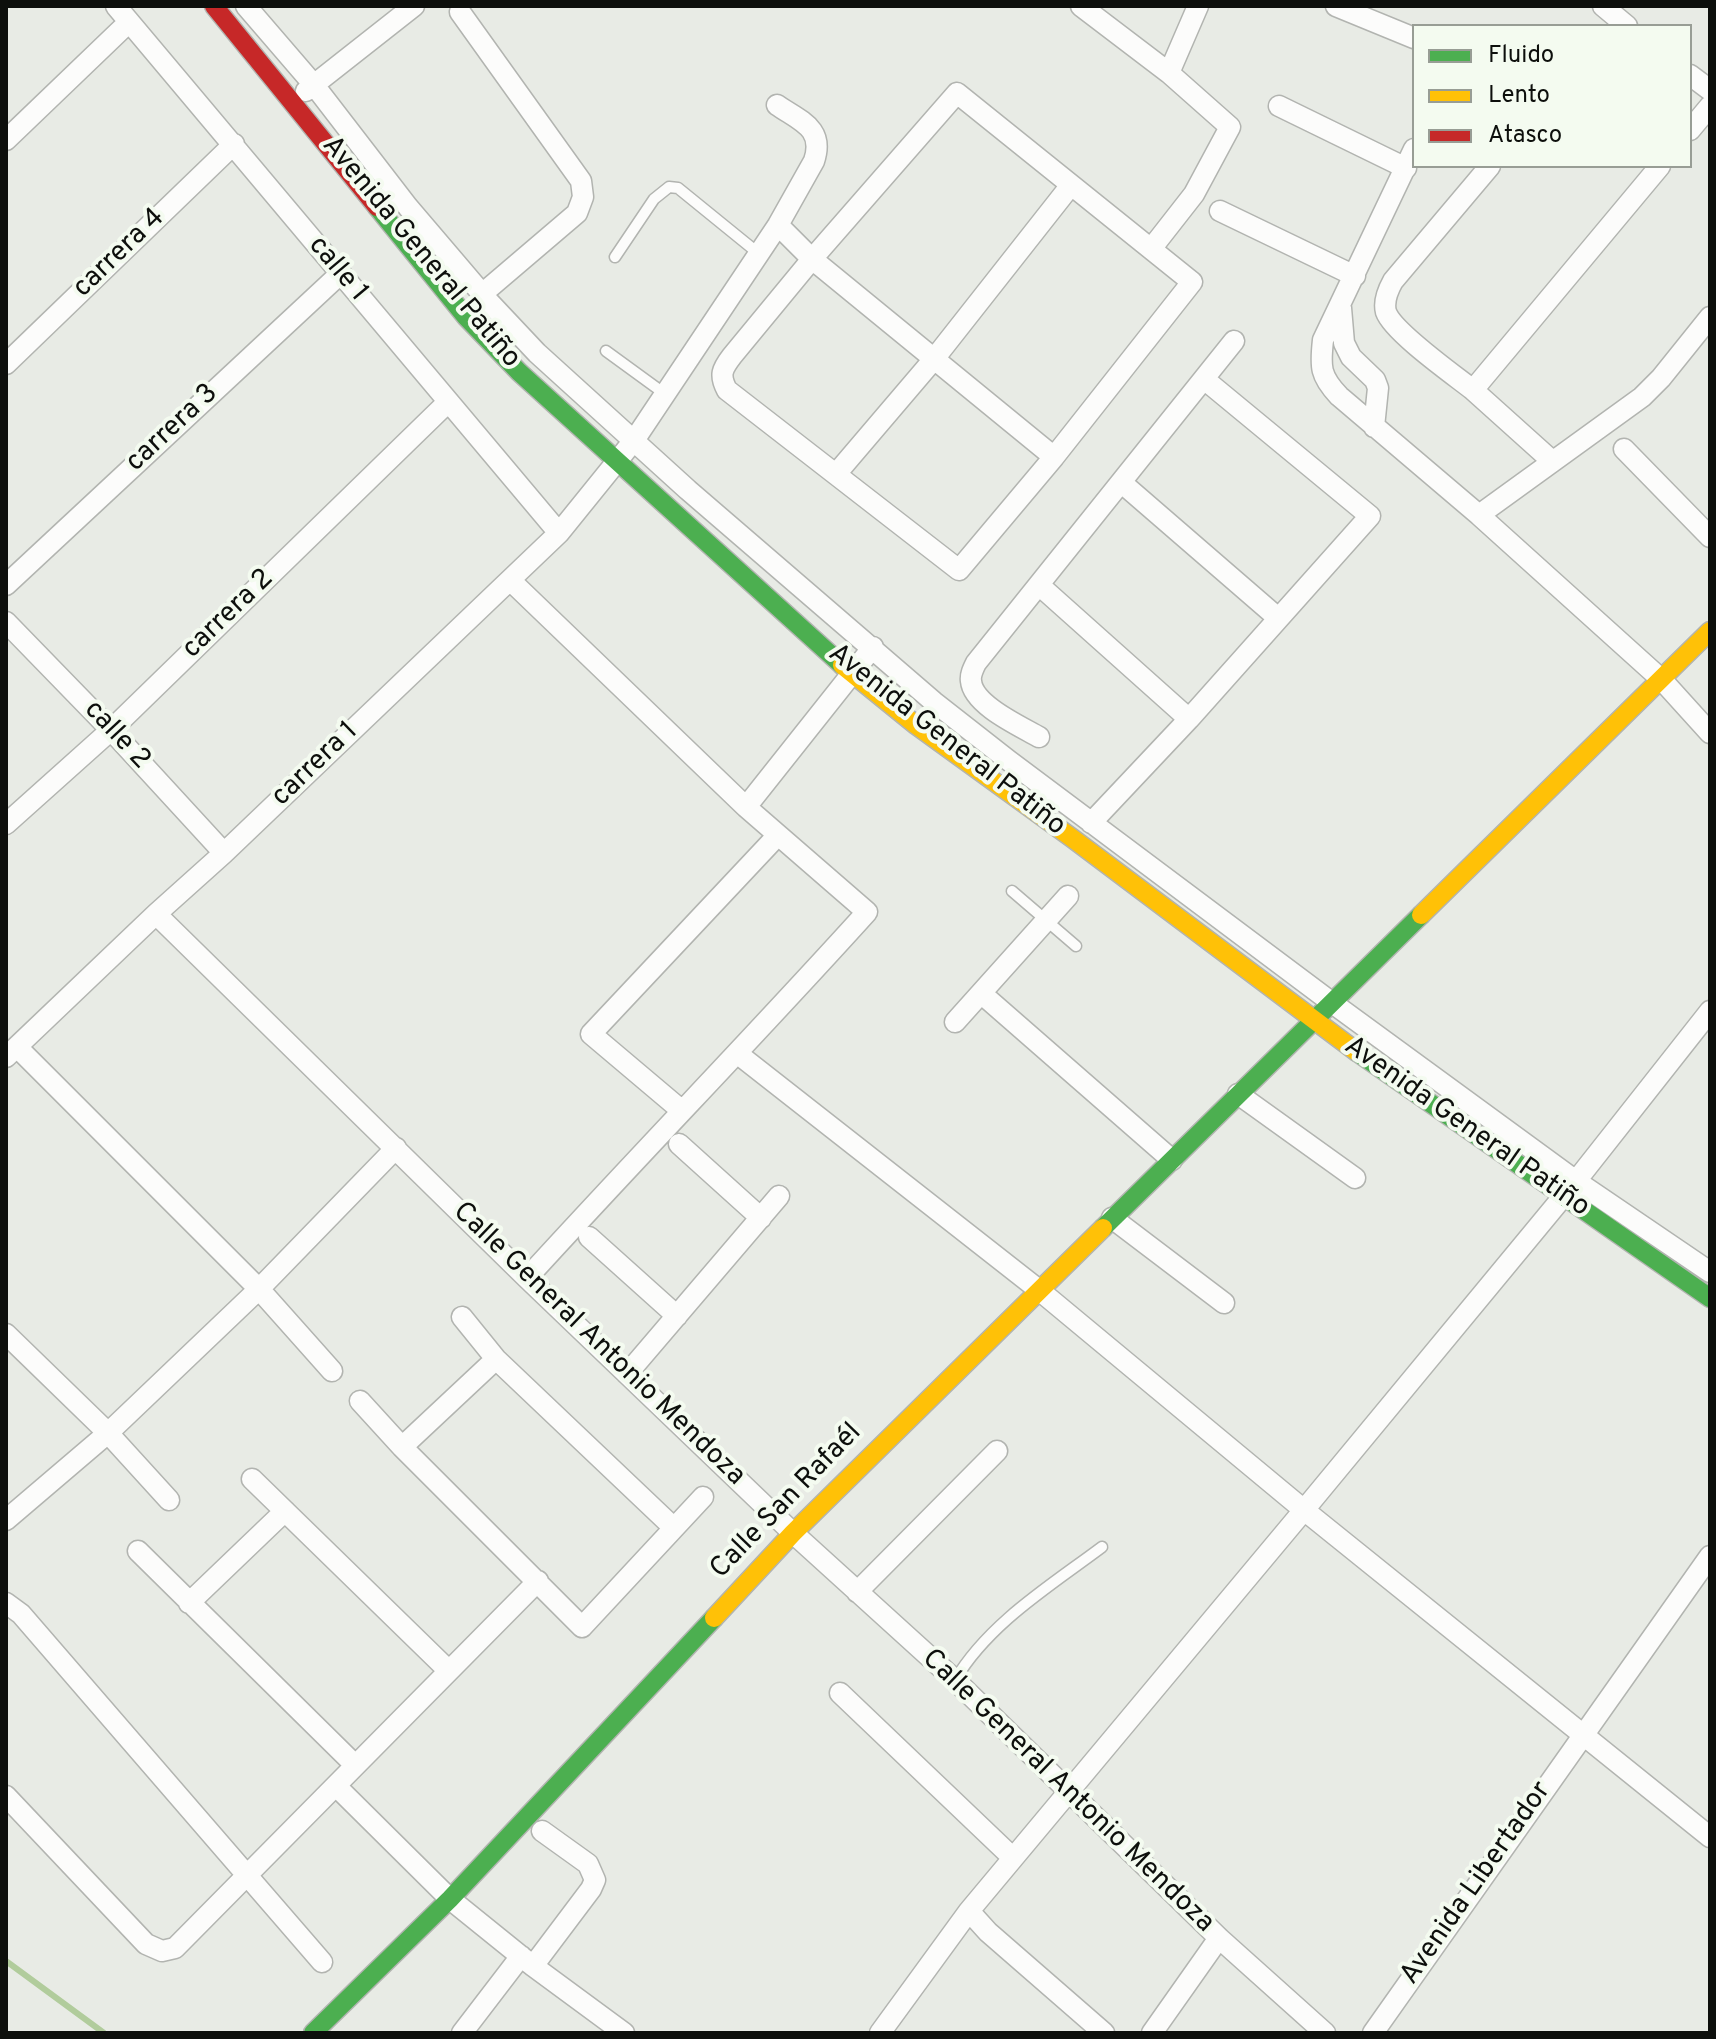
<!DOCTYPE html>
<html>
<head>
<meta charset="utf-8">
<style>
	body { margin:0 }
	#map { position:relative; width:1716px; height:2039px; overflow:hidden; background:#e8ebe5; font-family:Overpass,sans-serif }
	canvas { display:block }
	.frame { position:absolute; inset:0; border:8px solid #0d0f0c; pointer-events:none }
	.legend { position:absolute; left:1412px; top:24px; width:280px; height:144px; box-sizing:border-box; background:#f4fbf0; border:2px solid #989d95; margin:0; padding:10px 14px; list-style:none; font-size:24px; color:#0d0f0c }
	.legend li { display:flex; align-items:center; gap:16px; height:40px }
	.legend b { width:40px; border:2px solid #989d95 }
</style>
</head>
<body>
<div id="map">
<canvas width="1716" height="2039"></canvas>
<div class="frame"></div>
<ul class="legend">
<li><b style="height:10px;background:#4caf50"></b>Fluido</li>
<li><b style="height:10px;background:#ffc107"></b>Lento</li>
<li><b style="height:10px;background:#c62828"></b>Atasco</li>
</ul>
</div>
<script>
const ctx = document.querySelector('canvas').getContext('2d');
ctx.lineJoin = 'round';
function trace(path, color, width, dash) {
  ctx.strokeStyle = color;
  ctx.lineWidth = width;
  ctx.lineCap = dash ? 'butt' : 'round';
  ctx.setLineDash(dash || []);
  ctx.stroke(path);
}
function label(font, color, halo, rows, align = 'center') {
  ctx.font = font + ' Overpass,sans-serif';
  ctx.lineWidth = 8;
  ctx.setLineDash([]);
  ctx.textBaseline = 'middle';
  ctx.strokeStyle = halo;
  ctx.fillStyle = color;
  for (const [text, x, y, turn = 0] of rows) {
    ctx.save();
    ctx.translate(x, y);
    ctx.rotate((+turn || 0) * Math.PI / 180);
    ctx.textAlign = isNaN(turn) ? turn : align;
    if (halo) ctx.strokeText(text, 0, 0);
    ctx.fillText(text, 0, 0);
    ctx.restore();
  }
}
trace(new Path2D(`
	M6 1961 104 2033`), '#b1cc9c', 6);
const lane = new Path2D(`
	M615 257 654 199 669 187 678 188 758 253
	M606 351 665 394
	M1012 891 1076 946
	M955 1680C989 1623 1050 1586 1102 1547`);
const street = new Path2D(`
	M116 6 559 533
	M246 6 314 85 408 207 489 302 537 353 688 490 934 702 1008 760 1331 1002 1576 1181 1710 1272
	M1081 6 1169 73 1230 127 1194 194 1151 249
	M1336 6 1414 38
	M1603 6 1627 26
	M460 12 581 181 583 197 577 213 482 294
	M1169 73 1198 6
	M1690 75 1710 90
	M306 91 414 6
	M957 93 1192 282 1054 457 959 570 727 390C719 375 722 369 732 356L812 259Z
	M1279 106 1406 168
	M1690 130 1710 106
	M6 140 129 22
	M1414 149 1323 340C1320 367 1320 376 1339 396L1479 515 1662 680 1710 733
	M1490 166 1393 281C1388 290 1383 301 1386 312 1393 332 1454 375 1473 390L1660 166
	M1220 211 1355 276
	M778 225 812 259 1054 457
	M1341 308 1344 343 1351 357 1375 380 1378 388 1374 427
	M6 364 234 144
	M1473 390 1552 461
	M1624 449 1710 537
	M836 474 934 359 1071 185
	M1122 483 1278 618
	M1479 515 1642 397 1661 378 1710 317
	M510 580 746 807 867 912C755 1036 639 1155 527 1278
	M6 585 340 274
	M1039 585 1189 719
	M6 622 111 730 224 853
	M1039 737C1020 726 973 705 971 681 970 675 973 669 976 663L1234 341
	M746 807 873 647
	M1091 823 1189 719 1370 516 1204 379
	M6 824 111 730 448 402
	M156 914 527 1278 793 1533 955 1680 1219 1938 1325 2033
	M982 994 1172 1160
	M955 1022 1068 896
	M17 1047 259 1289 332 1371
	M738 1054 1039 1290 1304 1510 1710 1837
	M6 1057 156 914 224 853 559 533 635 439 778 225 814 161C825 128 800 121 777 105
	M1238 1094 1355 1178
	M681 1110 591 1034 778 835
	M679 1144 761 1218
	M1112 1218 1224 1303
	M589 1237 677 1316
	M462 1317 496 1359
	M6 1334 108 1433 169 1500
	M627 1374 779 1196
	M360 1401 402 1447 582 1627 703 1497
	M402 1447 496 1359 674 1528
	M252 1479 449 1671
	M6 1520 108 1433 259 1289 396 1148
	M138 1551 355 1765
	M857 1592 997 1451
	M6 1603 21 1614 322 1962
	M189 1603 285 1511
	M840 1693 1013 1858
	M336 1786 450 1899 533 1966 624 2033
	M6 1796 146 1944 162 1951 175 1948 538 1581
	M969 1911 988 1932 1104 2033
	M533 1966 591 1889 595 1880 588 1864 542 1831
	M462 2033 521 1956
	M880 2033 969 1911 1304 1510 1576 1181 1710 1011
	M1152 2033 1219 1938
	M1373 2033 1710 1556`);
const fast = new Path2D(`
	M377 207 466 317 519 372 842 665
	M1357 1052 1710 1298
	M1103 1228 1421 915
	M313 2033 450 1899 714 1618`);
const slow = new Path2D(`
	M842 665 916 725 1072 838 1357 1052
	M1421 915 1710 631
	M714 1618 793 1533 1103 1228`);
const jam = new Path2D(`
	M214 6 377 207`);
trace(lane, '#b2b4b0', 13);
trace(street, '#b2b4b0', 23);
trace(fast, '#b2b4b0', 21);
trace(slow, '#b2b4b0', 21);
trace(jam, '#b2b4b0', 21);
trace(lane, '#fcfcfb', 10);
trace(street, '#fcfcfb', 20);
trace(fast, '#4caf50', 18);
trace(slow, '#ffc107', 18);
trace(jam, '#c62828', 18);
label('28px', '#0d0f0c', '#f4fbf0', [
	["Avenida General Patiño",420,253,50],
	["carrera 4",120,254,-44],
	["calle 1",337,270,50],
	["carrera 3",173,429,-43],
	["carrera 2",229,615,-44],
	["calle 2",116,736,47],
	["Avenida General Patiño",946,741,38],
	["carrera 1",316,765,-44],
	["Avenida General Patiño",1466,1128,35],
	["Calle General Antonio Mendoza",598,1345,44],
	["Calle San Rafaél",787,1502,-46],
	["Calle General Antonio Mendoza",1067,1792,44],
	["Avenida Libertador",1477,1884,-55]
]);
</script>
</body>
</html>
